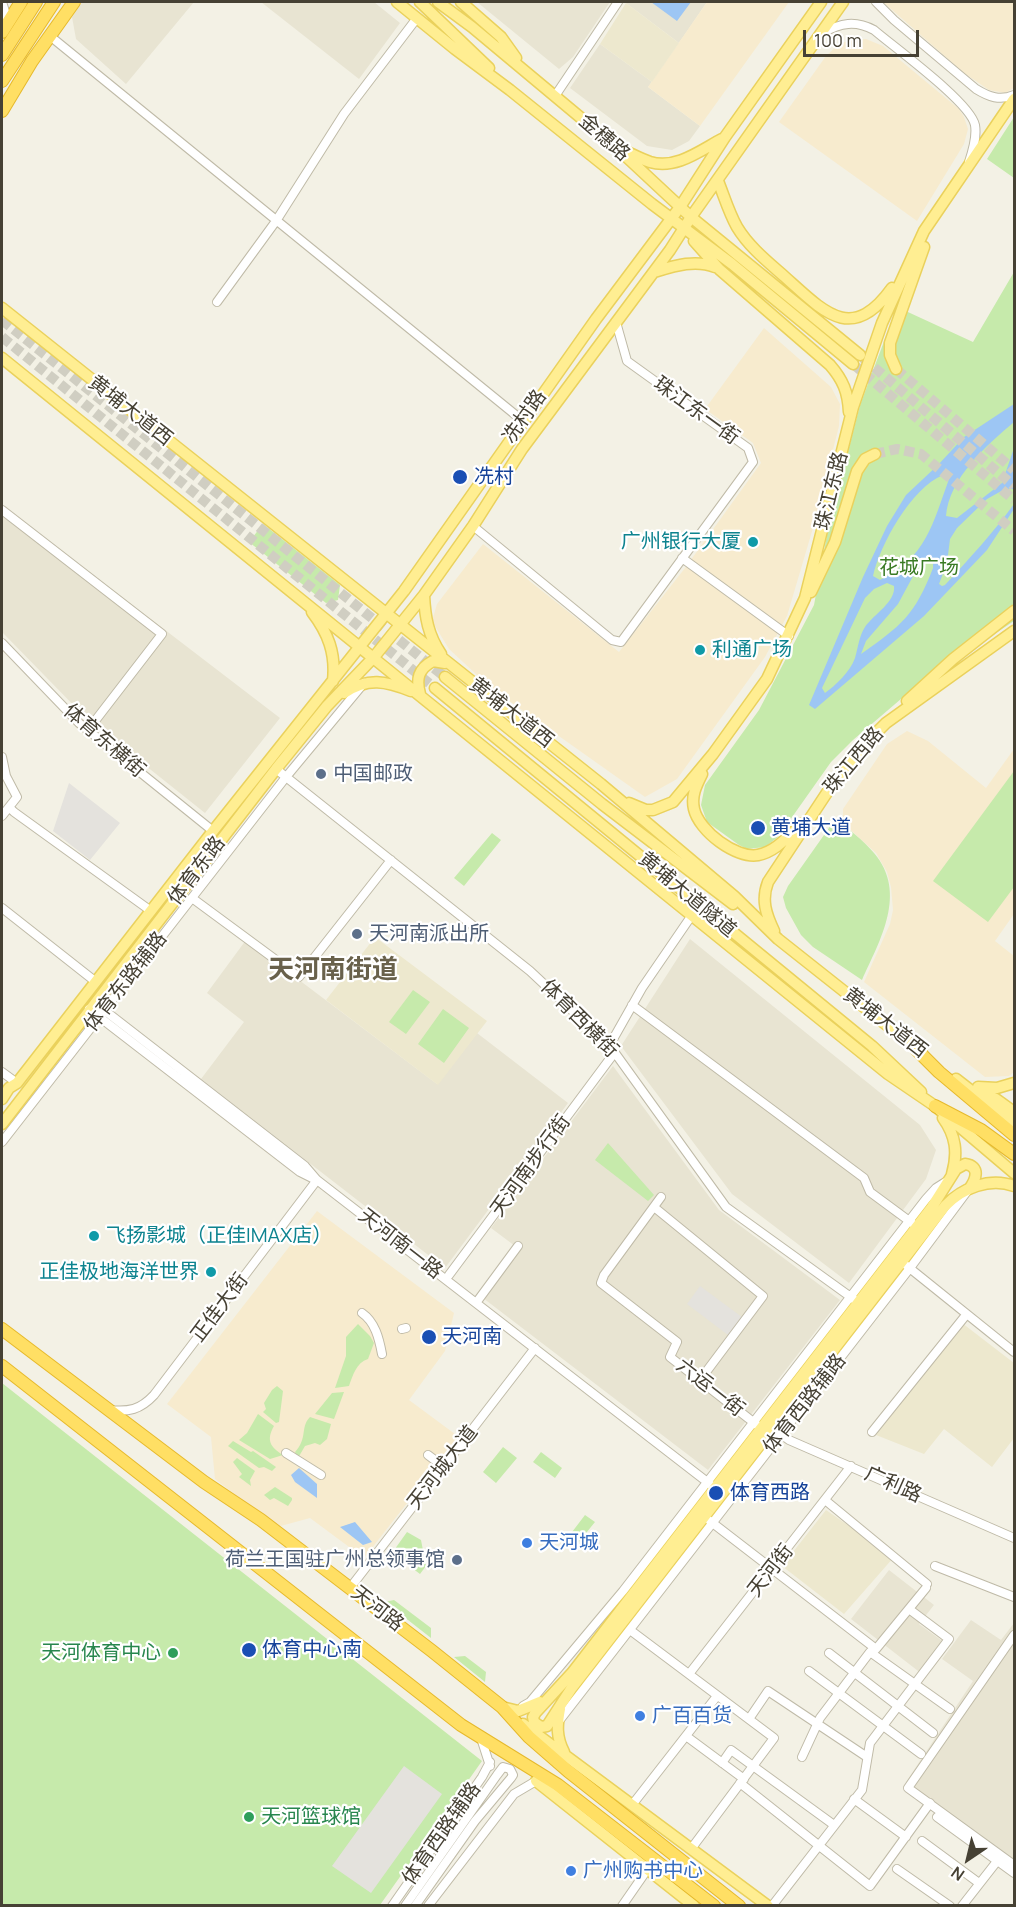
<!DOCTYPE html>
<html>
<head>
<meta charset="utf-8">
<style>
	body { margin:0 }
	#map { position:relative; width:1016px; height:1907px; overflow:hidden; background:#f3f1e5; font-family:Manrope,sans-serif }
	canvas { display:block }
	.frame { position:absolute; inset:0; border:3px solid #464134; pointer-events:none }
	.north { position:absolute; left:938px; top:1829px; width:60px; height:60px; -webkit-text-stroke:4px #fff; paint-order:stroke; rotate:215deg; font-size:16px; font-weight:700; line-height:24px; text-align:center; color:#464134 }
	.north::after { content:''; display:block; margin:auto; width:21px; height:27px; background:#464134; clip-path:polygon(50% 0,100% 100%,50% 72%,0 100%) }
	.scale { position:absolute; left:803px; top:30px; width:116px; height:27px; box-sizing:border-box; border:3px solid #464134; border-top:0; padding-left:8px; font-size:18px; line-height:21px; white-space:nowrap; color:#464134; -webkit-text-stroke:4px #fff; paint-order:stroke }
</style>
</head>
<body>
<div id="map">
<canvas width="1016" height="1907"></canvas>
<div class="frame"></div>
<div class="north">N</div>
<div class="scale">100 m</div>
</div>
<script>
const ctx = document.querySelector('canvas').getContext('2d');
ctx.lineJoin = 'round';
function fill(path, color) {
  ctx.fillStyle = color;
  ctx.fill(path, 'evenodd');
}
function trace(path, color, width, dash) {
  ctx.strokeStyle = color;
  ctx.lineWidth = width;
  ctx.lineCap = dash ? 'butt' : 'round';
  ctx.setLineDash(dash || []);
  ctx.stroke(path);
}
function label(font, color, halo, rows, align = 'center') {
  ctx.font = font + ' Manrope,"Noto Sans SC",sans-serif';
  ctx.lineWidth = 4.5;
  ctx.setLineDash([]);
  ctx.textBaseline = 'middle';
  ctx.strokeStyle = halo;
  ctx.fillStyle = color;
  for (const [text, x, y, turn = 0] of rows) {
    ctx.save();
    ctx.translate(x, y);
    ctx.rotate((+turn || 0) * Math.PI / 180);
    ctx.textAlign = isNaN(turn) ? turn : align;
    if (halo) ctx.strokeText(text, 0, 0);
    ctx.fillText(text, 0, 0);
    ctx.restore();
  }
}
fill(new Path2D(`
	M82 2H194L126 84 76 39 72 17Z
	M261 2H374L400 23 359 79Z
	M477 2H610L573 57 559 69Z
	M627 2H707L679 43 626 3Z
	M600 44 652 82 648 87 700 126 689 141 672 150 647 146 570 88Z
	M2 505 280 718 205 813 87 719 2 632Z
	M690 939 920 1125 936 1150 926 1179 849 1283 732 1194 621 1046Z
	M246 940 437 1084 477 1033 568 1103 445 1268 201 1079 244 1022 207 993Z
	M613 1066 719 1210 840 1300 708 1470 483 1298 519 1249 491 1228Z
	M889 1570 934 1605 919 1624 945 1643 922 1674 851 1619Z
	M971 1620 1001 1640 1014 1623V1862L906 1782 973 1681 942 1659Z`), '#e8e4d2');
fill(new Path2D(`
	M707 2H789L700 126 648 87Z
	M883 2H1014V88L1005 93 989 90 964 73Z
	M866 39 883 46 959 109 964 117 968 129 964 144 917 221 779 122 826 56 839 44 851 40Z
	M764 328 831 387 840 404 839 426 813 528 787 616 765 657 677 779 645 797 491 688 449 649 432 621 437 604 483 544 619 652 685 568 761 463 753 443 705 409Z
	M907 731 928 741 986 788 1014 749V914L995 941 1014 956V1072L1009 1076 985 1077 864 982 890 924 893 910 891 887 887 872 876 853 846 826 843 818V809L887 744Z
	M317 1211 454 1313 445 1351 409 1400 459 1437 364 1558 310 1518 277 1527 215 1479 211 1437 167 1404Z`), '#f7ebce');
fill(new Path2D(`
	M626 3 679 43 652 82 600 44Z
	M375 937 487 1021 438 1085 326 1000Z
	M962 1323 1014 1363V1438L992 1467 944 1429 924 1454 876 1435Z
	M826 1510 894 1557 844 1614 782 1566Z`), '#ede8ce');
fill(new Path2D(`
	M1014 117V178L987 159Z
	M1014 272V621L915 687 853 740 831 762 778 837 765 847 747 849 739 845 707 822 701 805 705 785 759 710 814 605 829 524 860 405 897 307 973 342Z
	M263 524 340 585 338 600 326 603 249 542Z
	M1014 771V887L988 922 933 881Z
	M836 818C848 829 863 840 874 853 908 893 880 940 862 980L813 947 801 935 786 908 783 897 788 886Z
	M492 833 501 840 464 886 454 878Z
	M413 990 430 1002 406 1034 389 1022Z
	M443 1009 469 1028 444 1063 418 1044Z
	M608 1143 654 1195 648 1201 595 1160Z
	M358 1324 370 1336 374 1343 368 1359C356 1363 353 1375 349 1386L335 1388 346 1356V1337Z
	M2 1383 482 1761 380 1905H2Z
	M277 1386 283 1391 279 1422 276 1423 263 1412 266 1409 264 1403 272 1390Z
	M344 1392 334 1419 315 1414 332 1393Z
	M258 1414 274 1426C266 1440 270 1447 283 1455L270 1459 239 1440 247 1433Z
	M310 1417 331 1424 327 1439 320 1445 315 1443 305 1446 298 1458 295 1452C308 1438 300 1427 310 1417Z
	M233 1441 251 1452 253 1451 276 1467 272 1471 264 1467 259 1468 228 1446Z
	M503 1447 517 1458 496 1483 483 1472Z
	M541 1452 562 1468 555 1478 533 1462Z
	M237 1458 255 1471 250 1480 251 1486 239 1477 242 1474 233 1462Z
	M275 1487 292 1498V1500L288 1506 274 1498 270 1500 264 1495Z
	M585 1515 595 1522 578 1543 569 1536Z
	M407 1532 421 1540 426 1566 420 1574 392 1553Z
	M394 1600 431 1628V1638L385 1602Z
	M465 1656 486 1672 485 1682 454 1657Z`), '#c6eaab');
fill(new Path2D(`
	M69 783 120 823 90 860 53 831Z
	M700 1286 746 1320 732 1338 687 1304Z
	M404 1766 442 1794 371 1893 332 1866Z`), '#e4e2dd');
fill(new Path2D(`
	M651 2H691L677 21Z
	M1014 404V422C987 445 949 478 946 516L957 518 1002 483 1014 448V489H1005L987 499 957 528 950 539 947 563 939 584 942 586 945 585C969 559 993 533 1014 504V509L987 550 924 616 815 709 809 705 863 577 887 526 906 495 938 465 964 437ZM943 475 949 479C933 523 926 558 880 580L873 576C880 545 911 488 943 475ZM929 559 933 561V568C915 615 901 626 861 654L866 641 898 604 918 567 924 561ZM887 583 894 586C896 602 874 614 865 627 859 636 858 648 855 658 850 672 836 685 825 693L822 688 865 598 874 589Z
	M299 1468 317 1484V1498L295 1482 291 1475Z
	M355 1522 372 1542 363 1545 340 1527Z`), '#9dc6f4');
trace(new Path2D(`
	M2 320 445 677
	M2 337 435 688
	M863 358 1014 486
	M853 364 1014 500
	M896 369 1014 470
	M875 454 897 449 921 454 1014 531`), '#d0cec2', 10, [10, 5]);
const minor = new Path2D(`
	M2 2 7 18 6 25
	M876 2 894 20 976 89C989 97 1000 101 1014 95
	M822 33C841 23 855 20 874 30 895 48 970 102 975 125 977 137 973 150 969 162
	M50 36 523 421
	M555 96 618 2
	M217 302 276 221 344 114 417 18
	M2 510 162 634 88 730
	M473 526 612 640 621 642 753 462 748 448 627 361 616 322
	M682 558 789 636
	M2 643 79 723 213 831
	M2 757 6 776 17 797 2 816
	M276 769 530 971 610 1046 726 1207 859 1303
	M9 807 14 812 151 911
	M192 898 299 977 391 860
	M2 908 96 982
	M95 1003 305 1166 317 1180 715 1488
	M632 1005 864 1178 870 1192 912 1223
	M89 1009 300 1172 314 1179
	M612 1041 642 988 692 915
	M2 1072 17 1083
	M2 1142 286 777 364 683
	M661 1197 604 1275 601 1283 677 1342 670 1357 757 1425
	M654 1207 763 1296 700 1380
	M907 1266 1014 1352
	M449 1275 612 1056
	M476 1303 518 1246
	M362 1313C375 1322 379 1338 382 1354
	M402 1329 406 1328
	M109 1410C129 1412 140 1410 154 1395L317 1180
	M778 1432 789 1440 1014 1538
	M872 1432 966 1315
	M286 1453 321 1475
	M428 1455 444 1467
	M825 1500 927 1584
	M710 1521 876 1649 926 1588
	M935 1566 1014 1597
	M350 1588 535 1348
	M630 1630 774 1738 691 1849
	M1014 1635 908 1788 1014 1865
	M829 1653 933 1733
	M809 1671 921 1754
	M689 1674 851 1466
	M523 1706 530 1702 623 1591 926 1199 936 1188 947 1181
	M749 1719 768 1691 867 1757
	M559 1721 910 1268 968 1190
	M686 1736 744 1779
	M481 1738 490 1766
	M802 1757 820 1718 870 1652 950 1709
	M722 1763 731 1750 834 1825
	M740 1783 870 1886 930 1803
	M854 1799 906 1837
	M632 1805 717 1696
	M937 1817 1014 1873
	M922 1841 979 1883
	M897 1869 950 1906
	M392 1906 482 1777 490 1762
	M405 1906 497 1775 503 1767 510 1769 513 1775 511 1778 475 1821 415 1906
	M428 1906 514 1794 536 1781
	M622 1906 647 1870
	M772 1906 862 1790 870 1743 949 1639 909 1609
	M962 1906 998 1860`);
const major = new Path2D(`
	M397 2 455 49 510 90 652 204 732 264 853 364
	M420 2 489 68
	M438 2 472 27 617 148 691 217 860 355
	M461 2 501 37 516 58
	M623 150C632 154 641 159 650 162 676 170 701 150 722 139
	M718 181C724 196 729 213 737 227 749 247 768 262 785 277 824 312 852 344 892 288
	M694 241 719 269 830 365C843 380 848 392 849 412
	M654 272C674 266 695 259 715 267
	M2 308 601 784 734 896 778 939 922 1053
	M2 358 888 1074 935 1106 1014 1173
	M896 369 890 355V343L924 247
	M811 592 835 542 857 471 865 459 875 454
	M424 595C425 617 428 635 441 654
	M312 612C328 633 336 653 333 681
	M445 677 602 804 733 904
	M435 688 872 1046 921 1092
	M344 693C368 677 386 681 411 691
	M420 694C416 679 418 669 433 661L445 663
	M907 701 953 659 1014 611
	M702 774C696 786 691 796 694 809 699 831 736 859 758 855 776 852 790 834 803 823
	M629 803 646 810H653L673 802 713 754 767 679 805 598 853 407 882 323 924 231 1014 99
	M774 931C766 914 761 900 768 882L832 785 864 745 886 723 1014 631
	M956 1079 1014 1124
	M978 1087 997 1088 1014 1083
	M977 1090 996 1099 1014 1112
	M2 1099 9 1088 17 1083 213 831 404 591 596 319 680 207 725 137 821 2
	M943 1118C956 1136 958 1153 952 1174
	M2 1124 276 769 327 706 374 657 424 595 473 526 522 449 670 250 691 217 843 2
	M969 1189C976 1180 981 1166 965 1164L956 1169 932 1207 572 1673 536 1712 533 1717 534 1722 541 1727 547 1726 571 1689 945 1206C962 1188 990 1177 1014 1186
	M502 1707 518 1711 540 1702
	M560 1709C557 1725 556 1737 564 1752
	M523 1724 768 1906
	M536 1781 694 1906`);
const highway = new Path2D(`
	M2 32 21 2
	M2 55 36 2
	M2 81 54 2
	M2 111 32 61 74 2
	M916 1049 939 1072 1014 1135
	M935 1106 981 1130 1014 1154
	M2 1329 204 1482 261 1520 432 1651 502 1707 529 1737 568 1771 739 1906
	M2 1366 461 1725 558 1785 714 1906`);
trace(minor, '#bfbaa7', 10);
trace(major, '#ead15c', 13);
trace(highway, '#e6b92c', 14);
trace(minor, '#fff', 8);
trace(major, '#ffee92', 10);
trace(highway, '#ffdf64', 12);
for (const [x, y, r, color] of [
	[460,477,8,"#1a4fb4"],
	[753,542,6,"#0f9aa8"],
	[700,650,6,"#0f9aa8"],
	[321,774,6,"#5c6f8a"],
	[758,828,8,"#1a4fb4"],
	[357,934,6,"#5c6f8a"],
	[94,1236,6,"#0f9aa8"],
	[211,1272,6,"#0f9aa8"],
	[429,1337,8,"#1a4fb4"],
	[716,1493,8,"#1a4fb4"],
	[527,1543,6,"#3f7fe0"],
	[457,1560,6,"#5c6f8a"],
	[249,1650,8,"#1a4fb4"],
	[173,1653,6,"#2e9e5b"],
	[640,1716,6,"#3f7fe0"],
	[249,1817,6,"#2e9e5b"],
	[571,1871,6,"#3f7fe0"]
]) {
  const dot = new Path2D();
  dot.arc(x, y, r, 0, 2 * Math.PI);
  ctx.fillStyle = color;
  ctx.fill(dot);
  trace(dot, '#fff', 2);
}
label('20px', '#464134', '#fff', [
	["金穗路",604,138,41],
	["黄埔大道西",130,411,38],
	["珠江东一街",696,411,36],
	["冼村路",525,417,-55],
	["珠江东路",832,491,-76],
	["黄埔大道西",511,713,38],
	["体育东横街",104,741,41],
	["珠江西路",854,761,-50],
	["体育东路",197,871,-53],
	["黄埔大道隧道",687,895,40],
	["体育东路辅路",126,982,-52],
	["体育西横街",579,1019,45],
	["黄埔大道西",885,1023,38],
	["天河南步行街",531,1166,-54],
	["天河南一路",400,1244,38],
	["正佳大街",220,1308,-53],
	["六运一街",710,1388,38],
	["体育西路辅路",805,1404,-52],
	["天河城大道",443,1468,-52],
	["广利路",893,1485,24],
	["天河街",771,1571,-52],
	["天河路",377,1609,38],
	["体育西路辅路",442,1834,-55]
]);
label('20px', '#164399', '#fff', [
	["冼村",474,477],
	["黄埔大道",771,828],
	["天河南",442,1337],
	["体育西路",730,1493],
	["体育中心南",262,1650]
], 'left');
label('20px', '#0d838f', '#fff', [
	["广州银行大厦",741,542],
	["利通广场",712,650,"left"],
	["飞扬影城（正佳IMAX店）",106,1236,"left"],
	["正佳极地海洋世界",199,1272]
], 'right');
label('20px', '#3a7b24', '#fff', [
	["花城广场",919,568]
]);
label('20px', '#4e5e75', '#fff', [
	["中国邮政",333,774],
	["天河南派出所",369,934],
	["荷兰王国驻广州总领事馆",445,1560,"right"]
], 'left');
label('20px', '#366cbe', '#fff', [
	["天河城",539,1543],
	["广百百货",652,1716],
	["广州购书中心",583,1871]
], 'left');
label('20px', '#27864d', '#fff', [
	["天河体育中心",161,1653],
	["天河篮球馆",261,1817,"left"]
], 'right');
label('bold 26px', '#69614b', '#fff', [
	["天河南街道",333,971]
]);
</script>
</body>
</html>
